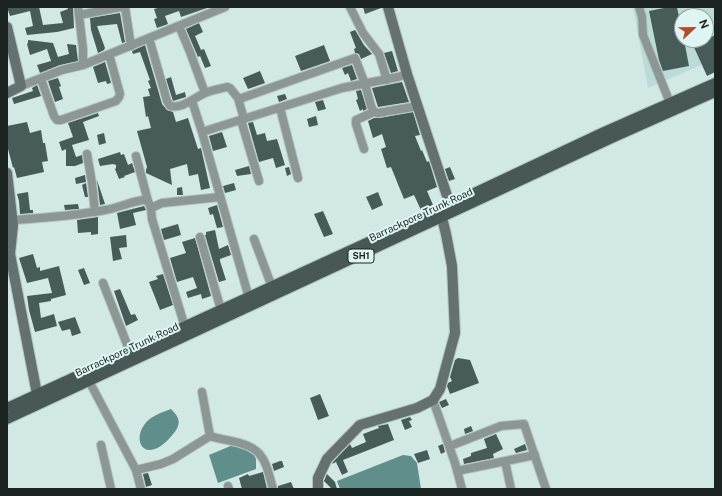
<!DOCTYPE html>
<html>
<head>
<meta charset="utf-8">
<style>
	body { margin:0 }
	#map { position:relative; width:722px; height:496px; overflow:hidden; background:#d1e8e5; font-family:"Public Sans",sans-serif }
	canvas { display:block }
	.frame { position:absolute; inset:0; border:8px solid #1c2423; pointer-events:none }
	.north { position:absolute; left:674px; top:8px; width:40px; height:40px; box-sizing:border-box; background:#def5f3; border:1px solid #90a1a0; border-radius:50%; rotate:68deg; font-size:11px; font-weight:700; line-height:16px; text-align:center; color:#1c2423 }
	.north::after { content:''; display:block; margin:auto; width:14px; height:18px; background:#b44c28; clip-path:polygon(50% 0,100% 100%,50% 72%,0 100%) }
</style>
</head>
<body>
<div id="map">
<canvas width="722" height="496"></canvas>
<div class="frame"></div>
<div class="north">N</div>
</div>
<script>
const ctx = document.querySelector('canvas').getContext('2d');
ctx.lineJoin = 'round';
function fill(path, color) {
  ctx.fillStyle = color;
  ctx.fill(path, 'evenodd');
}
function trace(path, color, width, dash) {
  ctx.strokeStyle = color;
  ctx.lineWidth = width;
  ctx.lineCap = dash ? 'butt' : 'round';
  ctx.setLineDash(dash || []);
  ctx.stroke(path);
}
function label(font, color, halo, rows, align = 'center') {
  ctx.font = font + ' "Public Sans",sans-serif';
  ctx.lineWidth = 4;
  ctx.setLineDash([]);
  ctx.textBaseline = 'middle';
  ctx.strokeStyle = halo;
  ctx.fillStyle = color;
  for (const [text, x, y, turn = 0] of rows) {
    ctx.save();
    ctx.translate(x, y);
    ctx.rotate((+turn || 0) * Math.PI / 180);
    ctx.textAlign = isNaN(turn) ? turn : align;
    if (halo) ctx.strokeText(text, 0, 0);
    ctx.fillText(text, 0, 0);
    ctx.restore();
  }
}
fill(new Path2D(`
	M633 7H715V59L648 88ZM682 16H706V40H682Z`), '#bcdbd8');
fill(new Path2D(`
	M171 409C179 417 182 423 174 433 144 471 127 436 151 418 157 414 165 411 171 409Z
	M233 445 251 449 256 459V469L218 483 209 455Z
	M403 455 411 456 417 463 421 489H340L337 481Z`), '#608f8b');
fill(new Path2D(`
	M7 7H39L43 25 63 23 60 12 68 9 67 7H73L74 28 57 32 27 35 25 28 33 26 30 11 10 16Z
	M161 7H207V8L181 17 179 11 165 16 168 24 157 28 154 19 157 18 154 9Z
	M363 7H381V8L365 14Z
	M669 7H677L682 32V40H684L689 66 663 71 659 60 649 11Z
	M120 13 125 42 122 43 117 24 97 26 105 48 104 50 98 53 91 30 90 18Z
	M199 23 203 32 195 36 201 50 204 49 211 66 205 68 200 56 198 57 186 29Z
	M355 30 364 45 372 54 361 59 359 54 355 53 354 49 356 48 350 32Z
	M715 35V72L707 76 693 45 706 40Z
	M28 40 53 43 58 57 69 54 67 44 76 45 78 61 60 65 40 73 37 65 51 61 47 49 30 55 27 44 28 43Z
	M145 45 162 104 167 110 173 112 176 122 188 118 198 149 201 148 210 188 201 190 198 174 189 176 187 164 170 169 172 185 146 173V170L147 167 137 131 151 128 148 116 146 117 143 97 150 96 148 89 151 88 148 81 150 80 140 52 133 54 132 51Z
	M324 45 330 61 301 71 295 56Z
	M392 51 398 71 391 73 384 53Z
	M105 62 111 83 107 84 106 81 98 83 93 67Z
	M352 65 357 79 351 81 348 73 345 75 342 68Z
	M260 71 265 83 248 89 243 78Z
	M171 77 176 95 185 92 186 97 173 101 166 79Z
	M58 78 61 86 59 87 63 99 55 102 48 81Z
	M402 82 409 102 378 107 372 88Z
	M37 85 41 96 14 104 12 98 33 91 32 88Z
	M361 90 367 109 363 111V109L360 111 356 100 358 99 356 91Z
	M285 94 287 99 279 102 277 96Z
	M323 100 326 109 318 111 315 102Z
	M413 112 420 135 415 136 421 151 422 150 427 162 429 161 437 187 427 191 433 205 421 210 414 195 404 199 391 167 387 168 381 149 386 147 382 134 373 138 368 121 374 118H379Z
	M98 113 99 116 83 122 89 140 72 145 76 157 82 155 83 163 75 166H66V149L62 151 59 142 73 137 68 123Z
	M316 116 318 125 309 127 307 119Z
	M27 122 30 133 41 130 43 143H45L48 161 42 162 44 172 17 178 14 167 13 168 7 145V126Z
	M253 122 257 135 265 133 267 141 277 139 285 165 276 168 273 158 259 162 248 123Z
	M222 132 227 147 213 151 209 136Z
	M104 133 106 143 99 145 97 135Z
	M120 152 121 155 124 154 128 165 132 163 135 172 124 176 125 177 119 179 115 169 116 168V165L113 164 100 166 98 159Z
	M249 166 251 174 237 176 235 170Z
	M289 167 291 174 287 176 285 168Z
	M450 167 455 179 449 181 445 169Z
	M85 175 86 182 76 184 75 178Z
	M97 180 105 204 100 205Z
	M86 183 88 197H85L82 185Z
	M234 183 236 190 225 193 223 186Z
	M182 187 183 195H177V188Z
	M28 192 30 210H33V213L20 214 19 201 17 194Z
	M378 192 383 205 372 210 366 197Z
	M78 204 79 209 65 210 64 205Z
	M217 205 223 227 217 228 213 214 210 215 208 208Z
	M144 206 146 210 133 213 136 225 120 229 117 213Z
	M323 211 333 234 324 237 314 214Z
	M98 217V234L91 235V232L78 233 77 220Z
	M178 224 181 235 164 240 161 229Z
	M215 230 219 249 228 245 231 255 220 259V261L226 280 219 282 205 235H206V232Z
	M126 235 127 247 119 248 122 259 113 261 110 237Z
	M195 238 211 296 202 299 201 294 188 298 186 292 197 288 193 277 177 282 170 258 186 253 182 242Z
	M33 254 37 268 40 267V271L59 266 66 295 51 299V301L39 303 41 318 54 314 57 326 35 332 29 310 27 296 52 293 48 278 27 283 19 258Z
	M84 268 90 283 84 285 78 270Z
	M163 274 173 305 160 310 149 282 158 279 156 276Z
	M120 289 131 315 135 314 138 320 126 326 114 291Z
	M75 317 81 333 72 336 70 329 62 331 58 322Z
	M458 358 470 360 479 383 450 394 447 386 448 383 452 381 450 377 455 360Z
	M320 394 329 416 318 420 310 398Z
	M446 399 449 405 442 408 439 402Z
	M410 417 412 420 409 421 412 427 405 430 401 420Z
	M388 424 394 440 343 460 348 472 342 475 336 462 332 464 333 462 350 444 352 448 366 442 363 434 379 428 378 426Z
	M471 426 473 431 465 434 464 429Z
	M496 434 503 449 493 454 494 458 464 464 463 459 471 456V453L487 448 484 439Z
	M443 444 445 452 441 454 438 446Z
	M525 444 527 450 516 453 514 449Z
	M427 450 430 459 418 463 414 454Z
	M280 461H282L284 467 274 471 272 464Z
	M263 472 267 489H242L239 478 248 474 249 476Z
	M148 473 152 485 146 487 143 474Z
	M327 474 335 482 337 489H332L324 481Z
	M291 482 294 489H278V486Z`), '#475b59');
const street = new Path2D(`
	M78 7 83 49V65
	M125 7 131 46
	M350 7 363 33 379 54 387 80
	M639 7 642 17 643 35 670 103
	M79 15 121 7
	M179 26 190 52 205 93
	M149 38 167 101 170 106C182 109 194 98 205 93 212 90 220 89 227 87L230 88 238 98H242L355 58 365 84 371 106 374 112 378 113 418 106
	M41 79 54 116 57 120H61L116 101 119 97 120 94 109 54
	M21 86 62 70 83 65 225 7
	M238 98 244 119
	M192 101 202 132
	M280 108 298 178
	M241 120 259 181
	M364 149 356 124V120L374 112
	M87 154 92 183 95 212
	M136 156 148 201
	M13 220C43 218 74 216 105 210 118 208 130 202 143 200L148 201 151 208
	M200 237 221 310
	M254 239 272 287
	M103 283 130 352
	M249 298 202 132 342 88 398 77 407 74
	M185 327 152 219 151 208 162 203 220 197
	M89 381 136 470 161 464 173 459 210 436C228 442 253 441 263 459 268 467 270 479 273 489
	M202 392 210 436
	M433 400 455 463 462 489
	M101 445 111 489
	M450 446 501 426 524 424 546 489
	M505 461 511 489
	M136 470 141 489
	M457 471 535 455
	M228 486 229 489`);
const secondary = new Path2D(`
	M388 7 407 74 452 211
	M7 27 21 86 7 93
	M7 173 13 225 10 254 37 394
	M318 489V478L327 459 360 425 417 408 433 400 440 389 455 333 452 266 446 234 442 218`);
const primary = new Path2D(`
	M7 408 436 211 604 132 715 83
	M7 419 614 137 715 92`);
trace(street, '#b0c5c2', 10);
trace(secondary, '#b0c5c2', 12);
trace(primary, '#b0c5c2', 12);
trace(street, '#8c9695', 8);
trace(secondary, '#647170', 10);
trace(primary, '#475856', 10);
for (const [x, y, w] of [
	[361,256,26]
]) {
  const box = new Path2D();
  box.roundRect(x - w / 2, y - 7, w, 14, 3);
  ctx.fillStyle = '#def5f3';
  ctx.fill(box);
  trace(box, '#1c2423', 1);
}
label('bold 9px', '#1c2423', null, [
	["SH1",361,256]
]);
label('10px', '#1c2423', '#def5f3', [
	["Barrackpore Trunk Road",421,215,-25],
	["Barrackpore Trunk Road",127,350,-25]
]);
</script>
</body>
</html>
